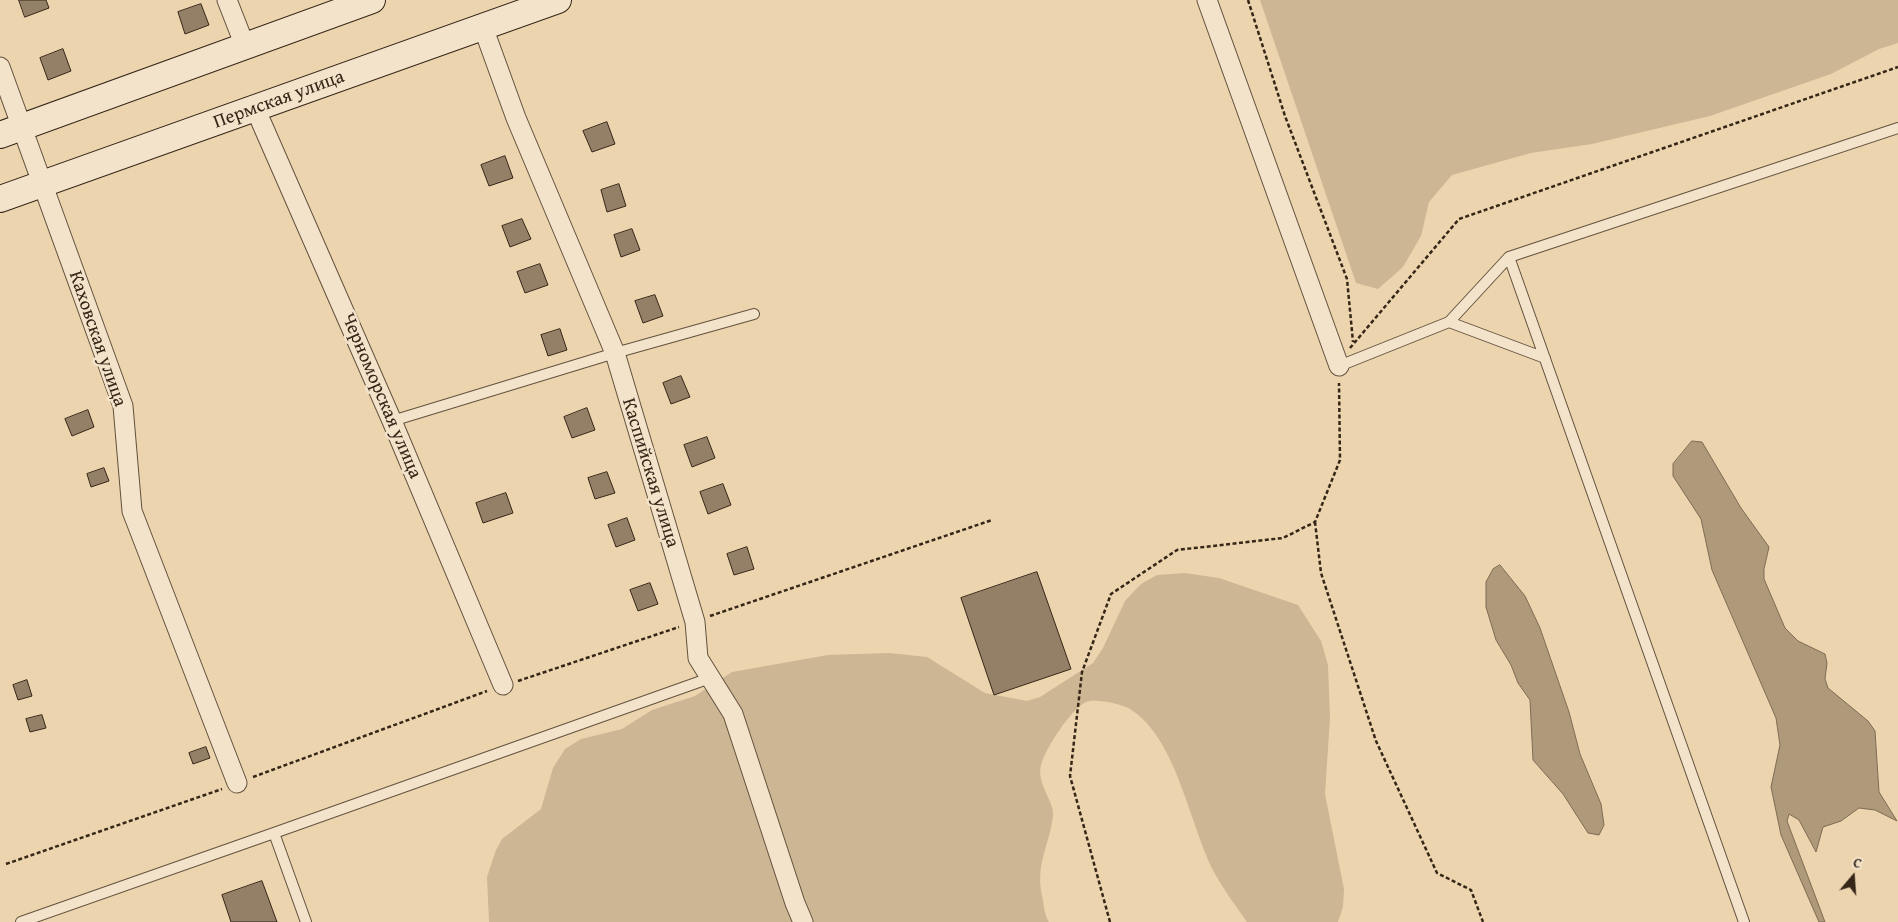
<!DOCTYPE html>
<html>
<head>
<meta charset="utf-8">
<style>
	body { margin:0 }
	#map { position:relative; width:1898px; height:922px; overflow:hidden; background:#ecd4ae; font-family:"Gentium Book Plus",serif }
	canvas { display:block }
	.north { position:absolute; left:1828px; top:852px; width:50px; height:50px; -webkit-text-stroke:4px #f3e3ca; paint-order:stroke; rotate:18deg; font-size:14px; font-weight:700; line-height:20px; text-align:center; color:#352618 }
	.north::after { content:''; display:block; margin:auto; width:18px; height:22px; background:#352618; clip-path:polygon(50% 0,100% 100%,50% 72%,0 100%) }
</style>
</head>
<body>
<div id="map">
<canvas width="1898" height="922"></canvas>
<div class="north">С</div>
</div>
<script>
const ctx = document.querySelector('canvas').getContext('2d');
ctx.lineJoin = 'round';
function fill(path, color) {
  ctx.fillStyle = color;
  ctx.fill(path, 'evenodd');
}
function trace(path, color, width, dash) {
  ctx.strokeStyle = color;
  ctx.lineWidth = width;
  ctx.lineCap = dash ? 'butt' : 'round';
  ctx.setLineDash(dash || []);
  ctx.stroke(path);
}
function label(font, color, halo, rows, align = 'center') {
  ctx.font = font + ' "Gentium Book Plus",serif';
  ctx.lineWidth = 5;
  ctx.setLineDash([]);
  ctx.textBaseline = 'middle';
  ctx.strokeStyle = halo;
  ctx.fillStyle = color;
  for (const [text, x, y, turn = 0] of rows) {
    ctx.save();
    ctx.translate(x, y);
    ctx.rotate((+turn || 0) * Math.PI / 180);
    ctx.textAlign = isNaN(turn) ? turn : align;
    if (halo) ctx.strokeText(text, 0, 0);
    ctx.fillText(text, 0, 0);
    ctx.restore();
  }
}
fill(new Path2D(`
	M1260 0H1898V43L1879 49 1831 74 1710 116 1592 144 1531 153 1452 175 1429 202 1421 236 1403 267 1378 289 1356 283Z
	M1185 573 1219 578 1298 605 1321 641 1328 665 1330 718 1325 794 1344 889 1343 907 1338 922H1247C1236 906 1223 889 1214 872 1189 824 1177 738 1130 709 1122 704 1096 698 1086 702 1071 709 1045 749 1041 765 1036 784 1055 802 1053 816 1049 848 1034 865 1043 900 1044 908 1045 916 1049 922H489L487 877 496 850 502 839 541 809 553 768 565 749 581 739 622 729 652 710 695 696 732 672 828 655 889 653 927 657 985 693 1027 701 1040 697 1093 663 1103 648 1125 601 1141 584 1157 575Z`), '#cdb694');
const water = new Path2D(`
	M1692 441 1702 442 1741 508 1769 547 1764 569V579L1785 628 1798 641 1825 654 1827 663 1825 679 1828 688 1868 721 1875 731 1879 792 1897 821 1875 810 1859 808 1841 821 1823 827 1816 852 1799 820 1789 814 1787 821 1825 922H1819L1781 835 1771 787 1780 745 1776 718 1712 570 1701 519 1673 476V464Z
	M1500 565 1525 596 1540 628 1569 712 1580 754 1601 804 1604 825 1599 835 1588 833 1563 794 1533 760 1530 700 1518 683 1511 665 1496 640 1486 607V582L1493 569Z`);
fill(water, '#ae997b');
trace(water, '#7e6b53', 1);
const building = new Path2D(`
	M19 0H46L49 8 25 17Z
	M201 4 209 25 185 34 178 12Z
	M63 49 71 71 48 80 40 58Z
	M607 122 615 144 592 152 583 131Z
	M505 156 513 178 489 186 481 165Z
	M619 184 626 206 607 212 601 190Z
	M522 219 531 239 510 247 502 226Z
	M632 229 640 250 621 257 614 235Z
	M540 264 548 285 525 293 517 272Z
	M655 295 663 316 643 323 635 301Z
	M560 329 567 350 548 356 541 335Z
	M681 376 690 397 671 404 663 383Z
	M587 408 595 430 572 438 564 417Z
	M88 410 94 427 72 436 65 419Z
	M707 437 715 458 692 467 684 445Z
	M104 468 109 481 91 487 87 474Z
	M607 472 615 493 595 499 588 478Z
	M723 484 731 505 708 514 700 492Z
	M506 493 513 513 483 523 476 503Z
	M627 518 635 540 616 547 608 525Z
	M747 547 754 569 734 575 727 554Z
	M1037 572 1071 669 994 695 961 598Z
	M650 583 658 604 638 611 630 590Z
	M27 680 32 696 18 700 13 685Z
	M42 715 46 728 30 732 26 719Z
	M206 747 210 758 193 764 189 753Z
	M262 881 277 922H231L222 895Z`);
fill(building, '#948066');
trace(building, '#352618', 1);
const lane = new Path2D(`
	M1509 257 1449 322 1545 358
	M1339 366 1449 322
	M392 421 615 353 754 314
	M274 833 710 678
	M21 922 274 833 306 922
	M1744 922 1509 257 1898 128`);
const street = new Path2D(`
	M227 0 245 46
	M1207 0 1339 366
	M483 27 516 118 615 353 695 622 698 658 733 714 795 903 803 922
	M0 67 123 406 132 511 237 783
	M255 108 392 421 503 685`);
const secondary = new Path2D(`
	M0 135 372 0
	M0 199 558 0`);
trace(lane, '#63523e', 12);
trace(street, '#63523e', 21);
trace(secondary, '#352618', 28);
trace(new Path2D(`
	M1248 0 1285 116 1347 279 1353 342
	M1350 348 1459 219 1898 67
	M1315 522 1321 573 1376 741 1437 873 1471 890 1483 922
	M710 616 992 520
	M518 681 679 627
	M253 777 487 691
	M6 864 222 789
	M1110 922 1070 776 1082 672 1111 594 1177 550 1283 538 1315 522 1340 460 1339 383`), '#352618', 2.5, [4, 2.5]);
trace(lane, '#f3e3ca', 10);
trace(street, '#f3e3ca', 19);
trace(secondary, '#f3e3ca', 26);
label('19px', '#352618', '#f3e3ca', [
	["Пермская улица",279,100,-20],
	["Каховская улица",97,339,71],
	["Черноморская улица",381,396,67],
	["Каспийская улица",650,473,73]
]);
</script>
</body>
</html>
